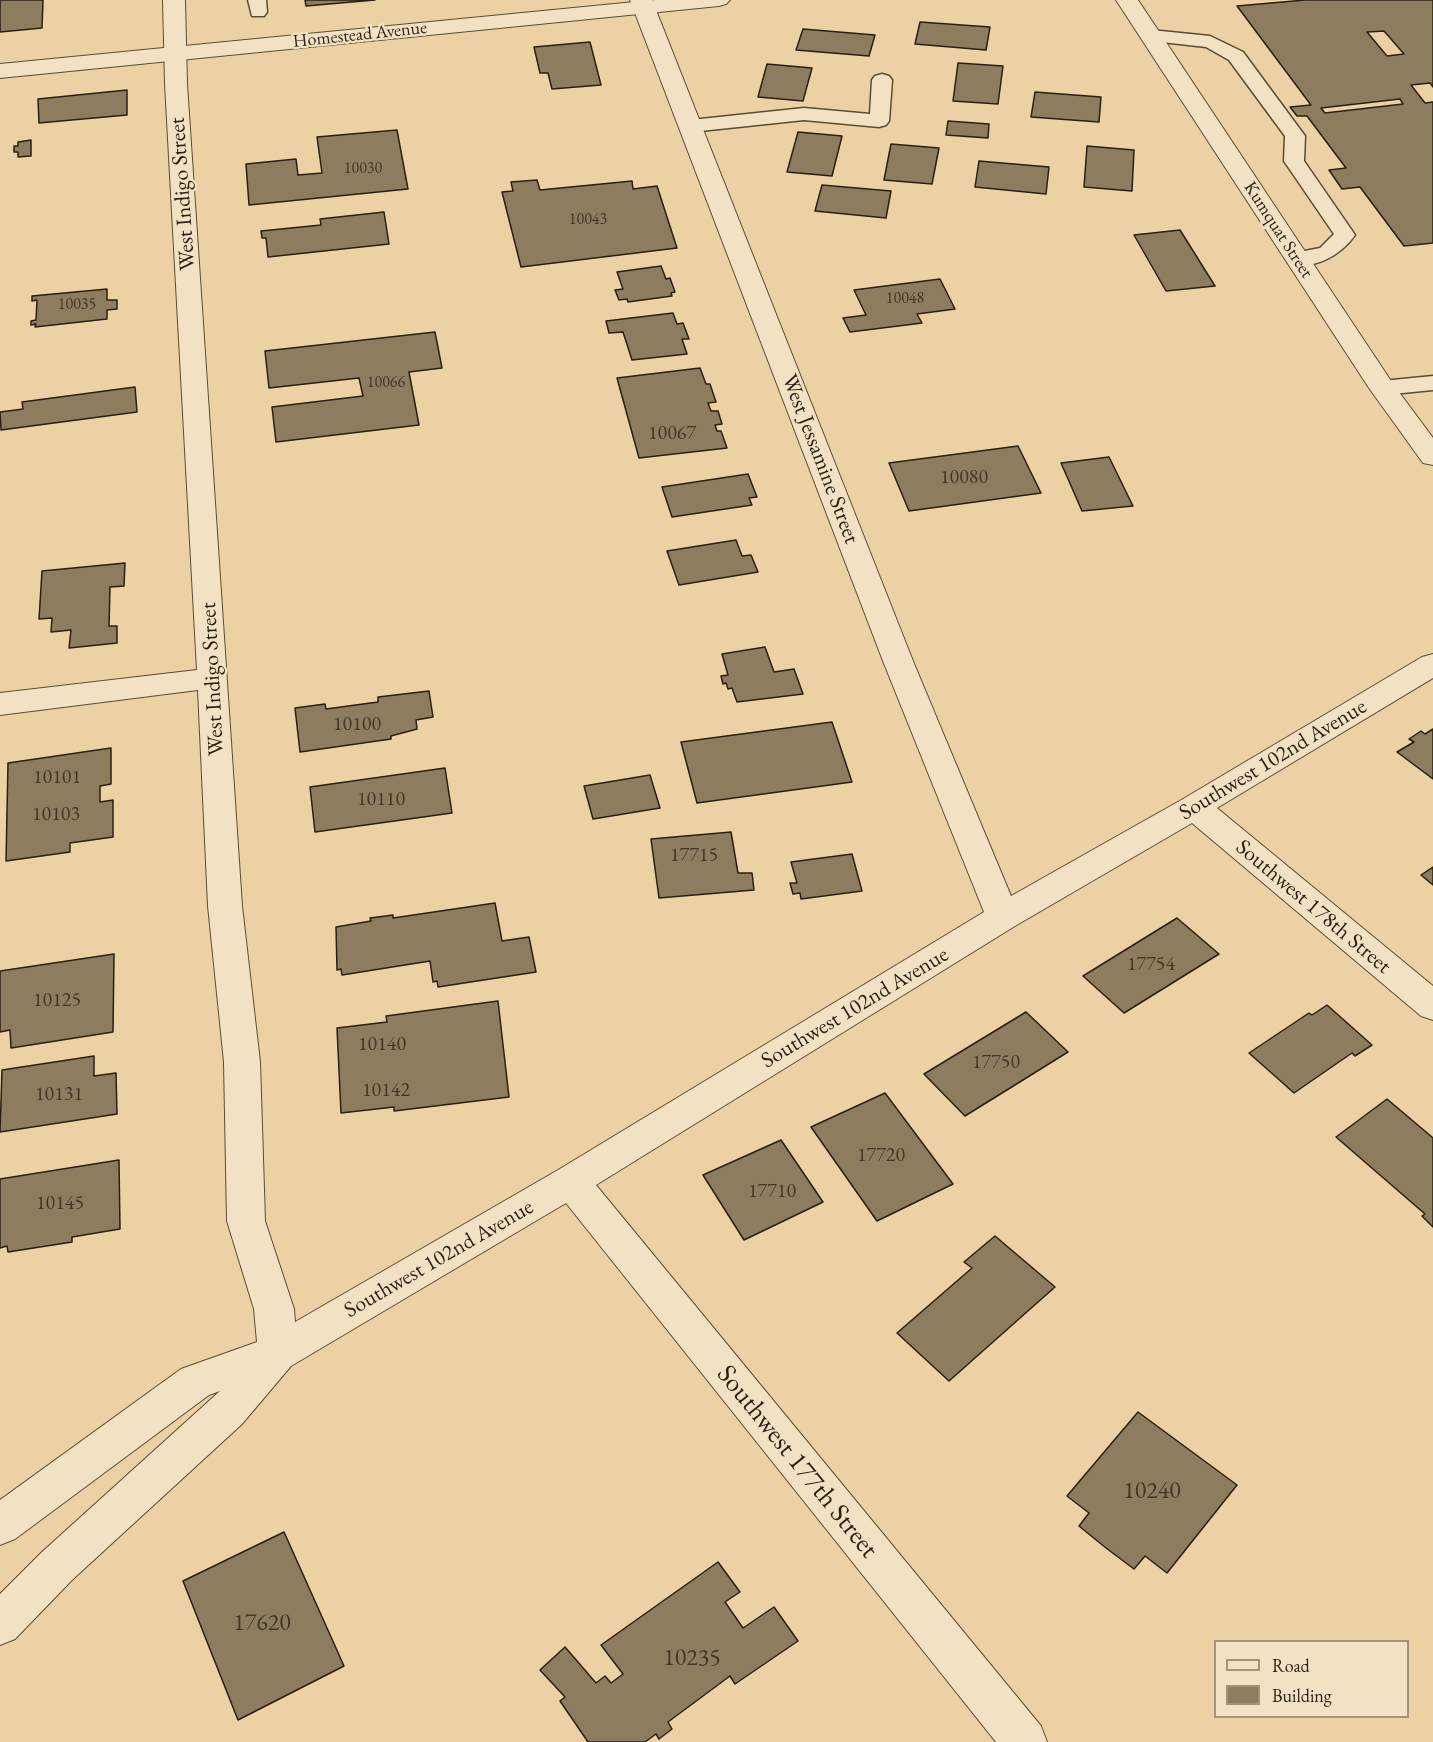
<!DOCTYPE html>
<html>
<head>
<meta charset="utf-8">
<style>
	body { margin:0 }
	#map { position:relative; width:1433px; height:1742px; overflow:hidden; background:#ecd1a4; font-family:"EB Garamond",serif }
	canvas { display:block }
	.legend { position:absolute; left:1214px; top:1640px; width:195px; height:78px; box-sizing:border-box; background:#f3e1c4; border:2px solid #a2937d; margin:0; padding:8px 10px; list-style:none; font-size:18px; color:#291f12 }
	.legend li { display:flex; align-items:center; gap:12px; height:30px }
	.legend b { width:30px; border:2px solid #a2937d }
</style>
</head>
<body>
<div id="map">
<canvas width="1433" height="1742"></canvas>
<ul class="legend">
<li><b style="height:8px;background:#f3e1c4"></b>Road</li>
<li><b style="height:16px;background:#8e7c5e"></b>Building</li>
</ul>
</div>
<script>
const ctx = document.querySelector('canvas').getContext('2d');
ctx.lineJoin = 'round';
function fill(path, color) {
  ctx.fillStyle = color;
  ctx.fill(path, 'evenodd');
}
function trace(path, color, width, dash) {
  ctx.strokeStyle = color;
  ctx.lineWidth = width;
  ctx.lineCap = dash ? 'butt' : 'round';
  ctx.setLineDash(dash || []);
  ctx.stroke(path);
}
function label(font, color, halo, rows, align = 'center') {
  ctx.font = font + ' "EB Garamond",serif';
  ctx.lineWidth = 4.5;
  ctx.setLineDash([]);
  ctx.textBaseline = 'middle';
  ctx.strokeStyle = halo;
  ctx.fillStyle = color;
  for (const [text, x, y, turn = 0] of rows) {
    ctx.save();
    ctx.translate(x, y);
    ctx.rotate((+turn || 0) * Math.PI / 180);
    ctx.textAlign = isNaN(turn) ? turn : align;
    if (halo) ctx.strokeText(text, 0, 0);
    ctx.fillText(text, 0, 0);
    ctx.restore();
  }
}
const building = new Path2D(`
	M0 0H43L42 28 0 32Z
	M305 0H375L306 6Z
	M1305 0H1433V87L1430 83 1411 85 1425 103 1433 102V243L1404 246 1360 187 1342 189 1329 170 1346 168 1307 116H1297L1290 107 1311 105 1237 6ZM1384 31 1404 54 1387 56 1367 32ZM1400 99 1403 104 1325 113 1321 108Z
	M920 22 990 27 986 50 915 44Z
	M803 29 875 35 869 56 796 50Z
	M590 42 601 85 552 89 548 73H540L534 47Z
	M958 63 1003 66 998 104 953 101Z
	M767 64 812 68 803 101 758 97Z
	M127 90V115L39 123 38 99Z
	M1035 92 1101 97 1099 122 1031 117Z
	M948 121 989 124 988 138 946 135Z
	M397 130 408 189 249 205 246 164 296 159 298 175 322 173 317 137Z
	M798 132 842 136 832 176 787 172Z
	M31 140V156L18 157V152H14V146H18V142Z
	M891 144 939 148 932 184 884 180Z
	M1087 146 1134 150 1132 191 1084 187Z
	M979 161 1049 167 1046 194 975 187Z
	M537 180 540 190 632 181 633 189 657 186 677 248 521 267 502 192 513 191 511 182Z
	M822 185 891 191 886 218 815 211Z
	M384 212 389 244 268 257 266 238H262L261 231 321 225 320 219Z
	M1180 230 1215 286 1166 291 1134 235Z
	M661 266 666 279 670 278 675 292 671 293 672 296 628 302 627 299 619 300 615 290 623 289 617 272Z
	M940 279 955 309 917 314 922 323 850 332 843 318 866 315 854 290Z
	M107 289V300H117V309L107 310V319L35 327 36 324 31 325V321L36 320 37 300 32 301V296Z
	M673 313 677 324 683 323 689 339H682L687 354 632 360 623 332 609 333 606 321Z
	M435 332 442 368 409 372 419 425 276 442 272 407 363 396 359 378 269 388 265 351Z
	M700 368 706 384H710L716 402 708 403 711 411H718L722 424 715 425 717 431H721L727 448 639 458 617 378Z
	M135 387 137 412 1 430 0 412 23 409 22 402Z
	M1018 446 1041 493 909 511 889 463Z
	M1109 457 1133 506 1082 511 1061 463Z
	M748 474 757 497 749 498 752 505 672 517 662 487Z
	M736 540 742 556 751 555 758 572 679 585 667 551Z
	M125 563 124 586 110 587 109 626H117V643L69 648 71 630 51 632 52 618 39 619 42 571Z
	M765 647 774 672 794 669 803 694 737 702 732 688 728 689 726 683 723 684 721 676 728 675 722 654Z
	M429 691 433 717 416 720 417 729 391 736V739L300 752 295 708 325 704 326 709 378 702V697Z
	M832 722 852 782 697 803 681 742Z
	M1433 729V779L1397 752 1414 742 1409 739 1421 731 1425 734Z
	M111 748V784L100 786V802L113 800V837L70 843V852L6 861 8 763Z
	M445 768 452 813 315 832 310 787Z
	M650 775 660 808 593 819 584 786Z
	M731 832 738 873H752L754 890 659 898 651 839Z
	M852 854 862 891 801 899 800 893 793 894 790 883H797L791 862Z
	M1433 867V885L1421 875Z
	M495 903 502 941 529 937 536 972 438 987 437 981 433 982 430 961 342 975 341 969 337 970 336 927 371 921 370 918 393 915V918Z
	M1177 918 1219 954 1124 1013 1083 976Z
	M114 954 113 1032 11 1048 10 1030 0 1032V971Z
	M498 1001 509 1097 394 1111V1107L341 1113 337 1028 387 1022 386 1016Z
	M1327 1005 1372 1045 1355 1056 1352 1053 1294 1093 1249 1053 1309 1013 1312 1015Z
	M1026 1012 1068 1052 965 1116 924 1074Z
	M94 1056V1076L116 1073 117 1114 0 1132 2 1070Z
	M885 1093 953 1184 877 1221 811 1127Z
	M1387 1099 1433 1138V1227L1422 1216 1425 1214 1336 1137Z
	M781 1140 823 1202 744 1240 703 1175Z
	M119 1160 120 1229 72 1237V1242L8 1252 7 1246 0 1248V1179Z
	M995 1236 1055 1287 949 1381 897 1333 972 1268 964 1262Z
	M1138 1412 1237 1485 1167 1573 1145 1556 1134 1569 1106 1548 1079 1526 1089 1513 1067 1496Z
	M284 1532 344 1666 238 1720 183 1581Z
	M718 1562 740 1592 725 1602 743 1628 774 1607 798 1641 735 1684 730 1676 668 1722 672 1729 659 1739 656 1734 645 1742H588L560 1701 565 1697 540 1670 565 1647 596 1683 605 1676 611 1683 623 1674 601 1645Z`);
fill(building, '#8e7c5e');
trace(building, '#291f12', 1.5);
const service = new Path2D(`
	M248 0H266L267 12 264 16H252Z
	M1151 30 1210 36 1243 52 1305 136 1304 161 1355 235C1341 255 1315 270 1289 264L1286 259 1289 254 1320 248 1334 234 1284 161 1285 136 1229 60 1206 47 1144 40 1142 36 1144 32Z
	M882 74 889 76 892 80 889 121 886 125 879 127 804 120 691 132 684 130 681 126 684 122 691 120 804 108 870 114 872 80 875 76Z
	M1433 376V390L1382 395 1374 393 1371 388 1374 383 1382 381Z`);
const minor = new Path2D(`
	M163 0H185L187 84 242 906 260 1062 265 1221 294 1309 295 1322 558 1170 984 912 883 661 630 0H652L913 661 1011 896 1183 799 1422 657 1433 654V678L1217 808 1433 986V1020L1421 1016 1192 823 1015 926 596 1185 1041 1726 1047 1742H996L566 1203 291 1366 242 1424 72 1580 15 1639 0 1645V1594L42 1552 220 1391 209 1395 15 1539 0 1545V1500L181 1369 257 1342 254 1309 227 1221 224 1062 208 906 198 690 0 715V693L197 670 165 84Z
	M1116 0H1138L1393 384 1433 438V465L1423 463 1369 388Z`);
const tertiary = new Path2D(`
	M655 0H730L726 4 719 6 0 78V64Z`);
trace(service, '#5a4c36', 3);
trace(minor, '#5a4c36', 2);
trace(tertiary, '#5a4c36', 2);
fill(service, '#f3e1c4');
fill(minor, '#f3e1c4');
fill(tertiary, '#f3e1c4');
label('16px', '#423625', null, [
	["10030",363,169],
	["10043",588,220],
	["10048",905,299],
	["10035",77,305],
	["10066",386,383]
]);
label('18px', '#291f12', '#f3e1c4', [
	["Homestead Avenue",360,35,-6],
	["Kumquat Street",1278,230,57]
]);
label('20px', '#423625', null, [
	["10067",672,434],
	["10080",964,478],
	["10100",357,725],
	["10101",57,778],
	["10110",381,800],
	["10103",56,815],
	["17715",694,856],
	["17754",1151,965],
	["10125",57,1001],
	["10140",382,1045],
	["17750",996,1063],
	["10142",386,1091],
	["10131",59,1095],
	["17720",881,1156],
	["17710",772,1192],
	["10145",60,1204]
]);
label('22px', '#291f12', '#f3e1c4', [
	["West Indigo Street",183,194,-94],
	["West Jessamine Street",820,459,69],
	["West Indigo Street",213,679,-93],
	["Southwest 102nd Avenue",1273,760,-31],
	["Southwest 178th Street",1313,907,40],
	["Southwest 102nd Avenue",855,1008,-31],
	["Southwest 102nd Avenue",439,1259,-30]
]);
label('24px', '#423625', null, [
	["10240",1152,1491],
	["17620",262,1623],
	["10235",692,1658]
]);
label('27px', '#291f12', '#f3e1c4', [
	["Southwest 177th Street",797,1462,51]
]);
</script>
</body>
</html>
